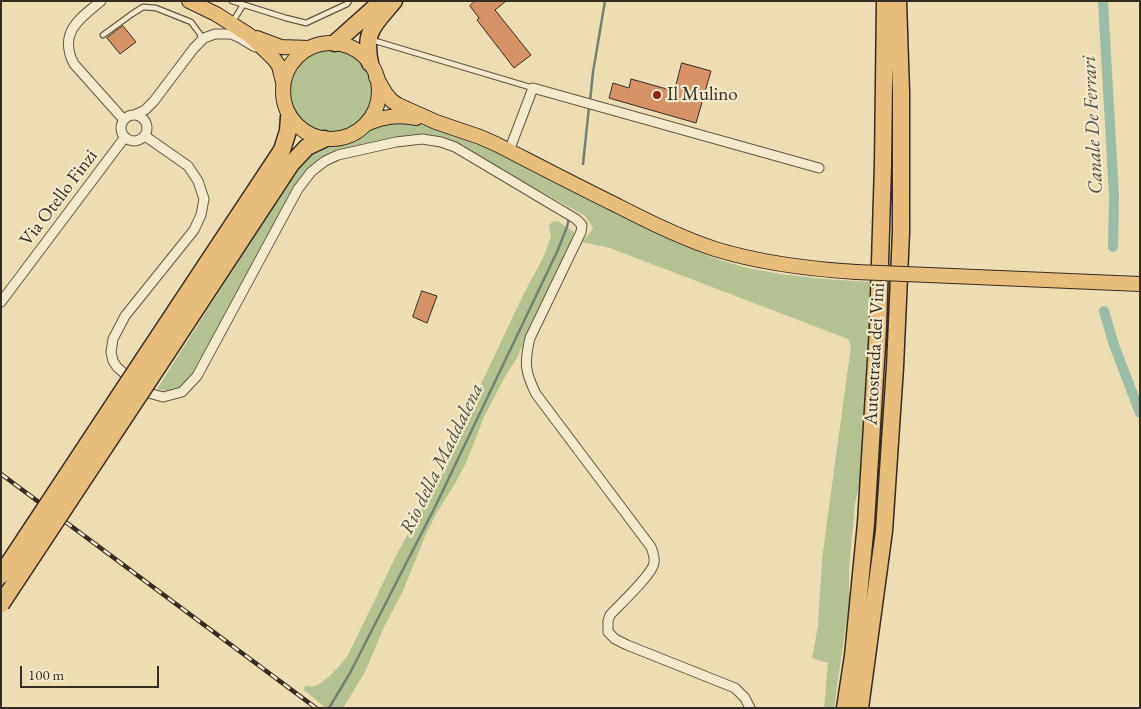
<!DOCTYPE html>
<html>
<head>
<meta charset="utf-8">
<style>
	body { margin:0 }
	#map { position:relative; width:1141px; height:709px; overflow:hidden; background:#edddb2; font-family:"EB Garamond",serif }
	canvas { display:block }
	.frame { position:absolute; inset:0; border:2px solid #352c22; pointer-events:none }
	.scale { position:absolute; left:20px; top:666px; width:139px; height:22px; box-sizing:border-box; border:2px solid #352c22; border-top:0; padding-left:6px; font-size:15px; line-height:18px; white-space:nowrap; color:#352c22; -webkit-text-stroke:4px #f3e9cd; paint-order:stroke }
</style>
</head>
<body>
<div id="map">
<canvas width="1141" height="709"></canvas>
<div class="frame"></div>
<div class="scale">100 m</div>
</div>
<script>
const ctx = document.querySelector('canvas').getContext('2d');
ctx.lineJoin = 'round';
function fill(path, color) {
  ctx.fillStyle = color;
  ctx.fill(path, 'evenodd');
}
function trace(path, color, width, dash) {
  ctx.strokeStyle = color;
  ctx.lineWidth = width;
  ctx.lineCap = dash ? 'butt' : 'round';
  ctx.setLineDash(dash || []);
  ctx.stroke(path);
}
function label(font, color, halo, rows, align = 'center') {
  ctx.font = font + ' "EB Garamond",serif';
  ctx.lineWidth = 4.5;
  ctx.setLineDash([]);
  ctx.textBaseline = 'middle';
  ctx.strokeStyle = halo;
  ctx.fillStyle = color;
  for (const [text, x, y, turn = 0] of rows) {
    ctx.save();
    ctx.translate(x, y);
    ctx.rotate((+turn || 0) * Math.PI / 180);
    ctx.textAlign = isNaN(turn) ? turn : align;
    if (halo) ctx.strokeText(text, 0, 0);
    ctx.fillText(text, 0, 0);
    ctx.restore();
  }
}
fill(new Path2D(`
	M290 91a41 41 0 1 1 82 0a41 41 0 1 1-82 0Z
	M412 121 491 150 629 220 711 257 743 267 780 274 824 279 870 282 869 320 872 331 864 462 855 504 849 568V603L834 708H824L828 663 812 658 818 626 822 560 826 529 851 346 848 339 610 248 582 242 592 230 593 227 585 216 461 147 424 136H413L402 137 337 152 300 181 194 372C183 387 176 394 157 389L303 160 319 148 351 142 377 124Z
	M555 221 559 222 574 232 569 247 533 320 517 358 507 373 484 417 466 463 456 482 437 512 426 534 403 591 384 627 365 672 343 708H326L304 690 305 686C308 686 311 687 314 686 324 684 342 664 348 655L396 556 424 504 455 440 522 297 544 256 551 237 549 225 552 222Z`), '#b3c290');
trace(new Path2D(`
	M590 101 593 72 605 1
	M583 164 589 107
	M329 708 350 673 435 507 557 252 567 227 569 218`), '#728272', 2.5);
trace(new Path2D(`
	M1103 1 1114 196 1113 247
	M1104 311 1114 345 1140 413`), '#9abca8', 10);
const building = new Path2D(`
	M475 1H506L495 10 531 55 514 68 477 20 479 18 470 6Z
	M123 26 136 42 120 54 107 38Z
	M682 63 711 71 696 123 609 98 613 83 629 88 631 79 674 91Z
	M422 291 437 296 427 323 413 317Z`);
fill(building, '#d79265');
trace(building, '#352c22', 1);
const lane = new Path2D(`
	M232 1 286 18 306 23 347 4 349 1
	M232 23 243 5
	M103 35 132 14 143 7 156 8 191 22 200 34 201 40
	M372 40 533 88`);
const street = new Path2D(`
	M101 1C79 19 58 33 74 64L124 120
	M134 115 145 110 154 101 194 48 204 38 215 34H231L240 38 255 47
	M121 128a13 13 0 1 1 26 0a13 13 0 1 1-26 0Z
	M145 136 188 166 198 181 204 199 201 215 194 230 125 316 113 339 111 352 113 361 117 367 145 392 163 397 182 392 197 376 298 189 311 172 325 161 338 155 396 142 422 139 441 142 455 147 576 219 582 225 581 232 530 338C524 363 525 372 536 394L651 547C653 552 655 557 654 563 652 575 620 604 610 615L608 621V632L615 639 627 645 735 688 745 698 750 708
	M509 151 533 88 819 168
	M1 302 125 137`);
const primary = new Path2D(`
	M189 1 216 14 249 35 274 59 279 66 283 82
	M257 38 281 47 309 48
	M283 91a48 48 0 1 1 96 0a48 48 0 1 1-96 0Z
	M376 77 386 94 392 101 398 105 436 122 480 137 496 144C537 165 577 186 618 206 649 222 681 238 715 249 760 263 809 269 856 272
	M366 124C383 117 397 114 416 118
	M929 275 1140 284`);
const highway = new Path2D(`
	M335 43 382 1
	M370 63C363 31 375 24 394 1
	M145 357 282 150 288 131 289 117
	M159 365 291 164 307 147 324 139
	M845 708 853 656 866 523 878 328 883 164 885 1
	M860 708 884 531 895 367 901 232V92L898 1`);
trace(lane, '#635846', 7);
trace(street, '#635846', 11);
trace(primary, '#352c22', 16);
trace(highway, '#352c22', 19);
trace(lane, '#f3e9cd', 4.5);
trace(street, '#f3e9cd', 9);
trace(primary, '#e6be79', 14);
trace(highway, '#e6be79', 16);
const rail = new Path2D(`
	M1 474 316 708`);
trace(rail, '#352c22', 4.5);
trace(rail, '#f3e9cd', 2.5, [8]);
const primaryBridge = new Path2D(`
	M856 272 929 275`);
const highwayBridge = new Path2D(`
	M1 575 145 357
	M1 604 159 365`);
trace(primaryBridge, '#352c22', 16, []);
trace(highwayBridge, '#352c22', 19, []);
trace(primaryBridge, '#e6be79', 14);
trace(highwayBridge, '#e6be79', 16);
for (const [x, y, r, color] of [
	[657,95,5,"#8f2418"]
]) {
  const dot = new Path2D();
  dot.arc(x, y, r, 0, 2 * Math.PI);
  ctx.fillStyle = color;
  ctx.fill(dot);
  trace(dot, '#f3e9cd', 2);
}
label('19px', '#352c22', '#f3e9cd', [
	["Il Mulino",667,95]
], 'left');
label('19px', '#352c22', '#f3e9cd', [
	["Via Otello Finzi",59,198,-53],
	["Autostrada dei Vini",875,354,-87]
]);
label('italic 20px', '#4e5044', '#f3e9cd', [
	["Canale De Ferrari",1093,125,-93],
	["Rio della Maddalena",442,459,-64]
]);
</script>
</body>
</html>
